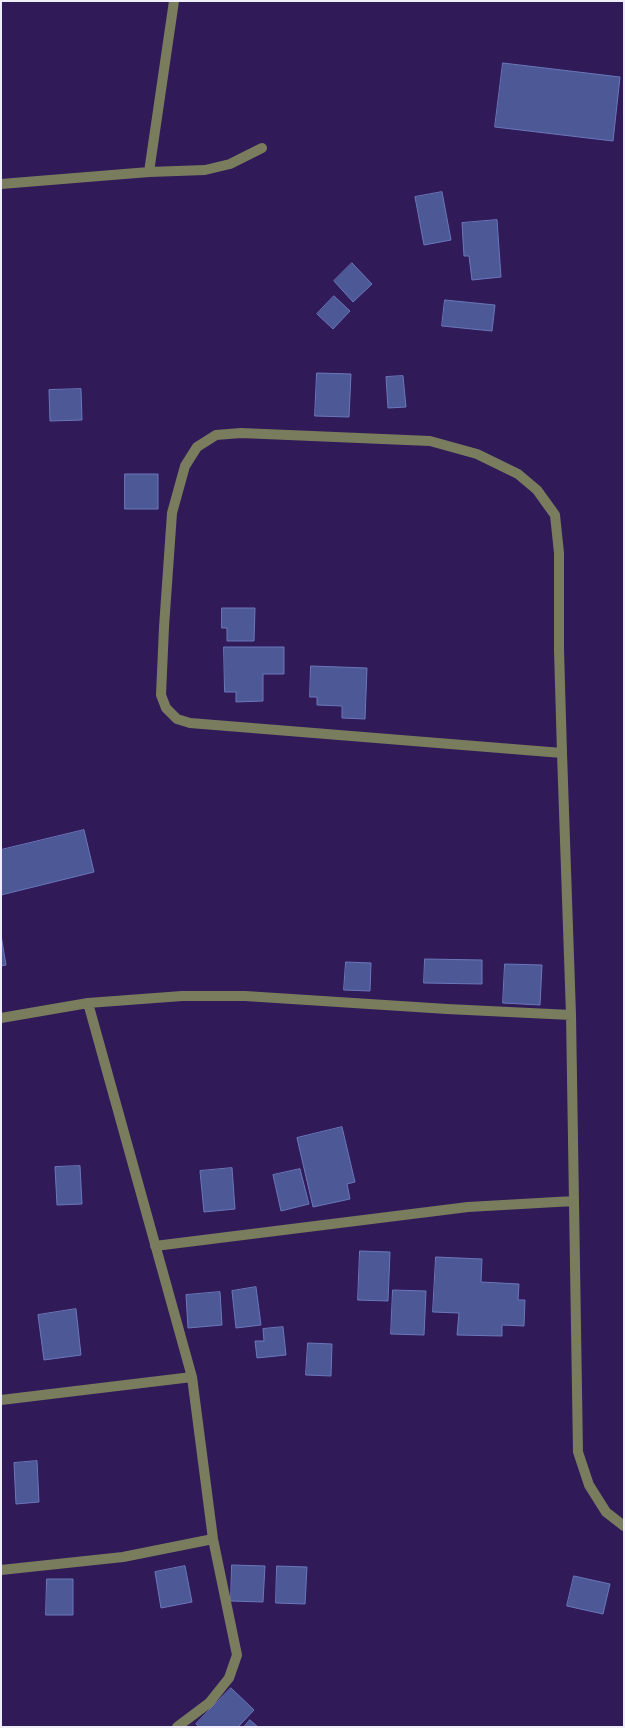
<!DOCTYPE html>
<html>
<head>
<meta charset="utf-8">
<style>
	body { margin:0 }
	#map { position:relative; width:625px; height:1728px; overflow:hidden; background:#301b58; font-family:"Work Sans",sans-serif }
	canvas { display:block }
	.frame { position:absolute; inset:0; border:2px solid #f0eefd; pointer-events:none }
</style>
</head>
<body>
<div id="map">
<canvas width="625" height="1728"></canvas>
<div class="frame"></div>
</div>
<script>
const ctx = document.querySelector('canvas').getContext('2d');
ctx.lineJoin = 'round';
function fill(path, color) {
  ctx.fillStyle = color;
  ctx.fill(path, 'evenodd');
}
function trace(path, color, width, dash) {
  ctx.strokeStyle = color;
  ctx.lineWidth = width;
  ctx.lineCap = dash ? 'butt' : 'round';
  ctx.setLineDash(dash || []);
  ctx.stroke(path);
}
const building = new Path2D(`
	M503 63 620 77 613 141 495 127Z
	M442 192 451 240 424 245 415 197Z
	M497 220 501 277 472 280 469 256H464L462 223Z
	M352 263 372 284 353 302 334 281Z
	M334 296 350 311 333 329 317 314Z
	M445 300 495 305 492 331 442 326Z
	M317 373 351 374 349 417 315 416Z
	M403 376 406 407 388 408 386 377Z
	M81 389 82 420 50 421 49 390Z
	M125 474H158V509H125Z
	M222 608H255L254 641H227V628H222Z
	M224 647H284V674H263V701L236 702V692H225Z
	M311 666 367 668 365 719 342 718V706L317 705V697H310Z
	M84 830 94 872 1 895V850Z
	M1 935 6 965 1 966Z
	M425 959 482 960V984L424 983Z
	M346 962 371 963 370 991 344 990Z
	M505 964 542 965 540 1005 503 1003Z
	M342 1127 355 1182 347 1184 350 1199 313 1207 297 1138Z
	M80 1166 82 1204 57 1205 55 1167Z
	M232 1168 235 1209 204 1212 200 1171Z
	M300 1169 309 1204 281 1211 273 1175Z
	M360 1251 390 1252 388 1301 358 1300Z
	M436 1257 482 1259 481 1282 519 1284 518 1300H525L524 1326 502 1325V1336L457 1335 459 1313 433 1312Z
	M256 1287 261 1325 236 1328 232 1291Z
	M393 1290 426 1291 424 1335 391 1334Z
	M220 1292 222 1325 188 1328 186 1295Z
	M76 1309 81 1355 44 1360 38 1315Z
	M283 1327 286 1355 257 1358 255 1341H264L263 1329Z
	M308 1343 332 1344 331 1376 306 1375Z
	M37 1461 39 1502 16 1504 14 1463Z
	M232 1565 265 1566 263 1602 231 1601Z
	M185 1566 192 1602 161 1608 155 1572Z
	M277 1566 307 1567 305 1604 276 1603Z
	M574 1576 610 1584 603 1614 567 1606Z
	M47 1579H73V1615H46Z
	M231 1688 254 1710 238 1727H200L196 1724Z
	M250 1720 258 1727H244Z`);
fill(building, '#4d5997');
trace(building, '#6a77ba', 1);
trace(new Path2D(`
	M174 1 149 172 205 170 230 164 262 148
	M1 184 149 172
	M562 753 190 723 177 719 166 708 161 695 164 627 172 513 185 466 197 447 216 435 241 433 430 441 477 454 518 474 537 490 555 515 559 553V650L562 753 571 1015 578 1452 589 1485 606 1512 624 1526
	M1 1018 88 1003 182 996H245L447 1009 571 1015
	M155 1246 468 1207 574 1201
	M1 1400 192 1377 88 1003
	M1 1570 123 1557 213 1539
	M177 1727 209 1703 229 1678 237 1655 213 1539 192 1377`), '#797d5e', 10);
</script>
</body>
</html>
